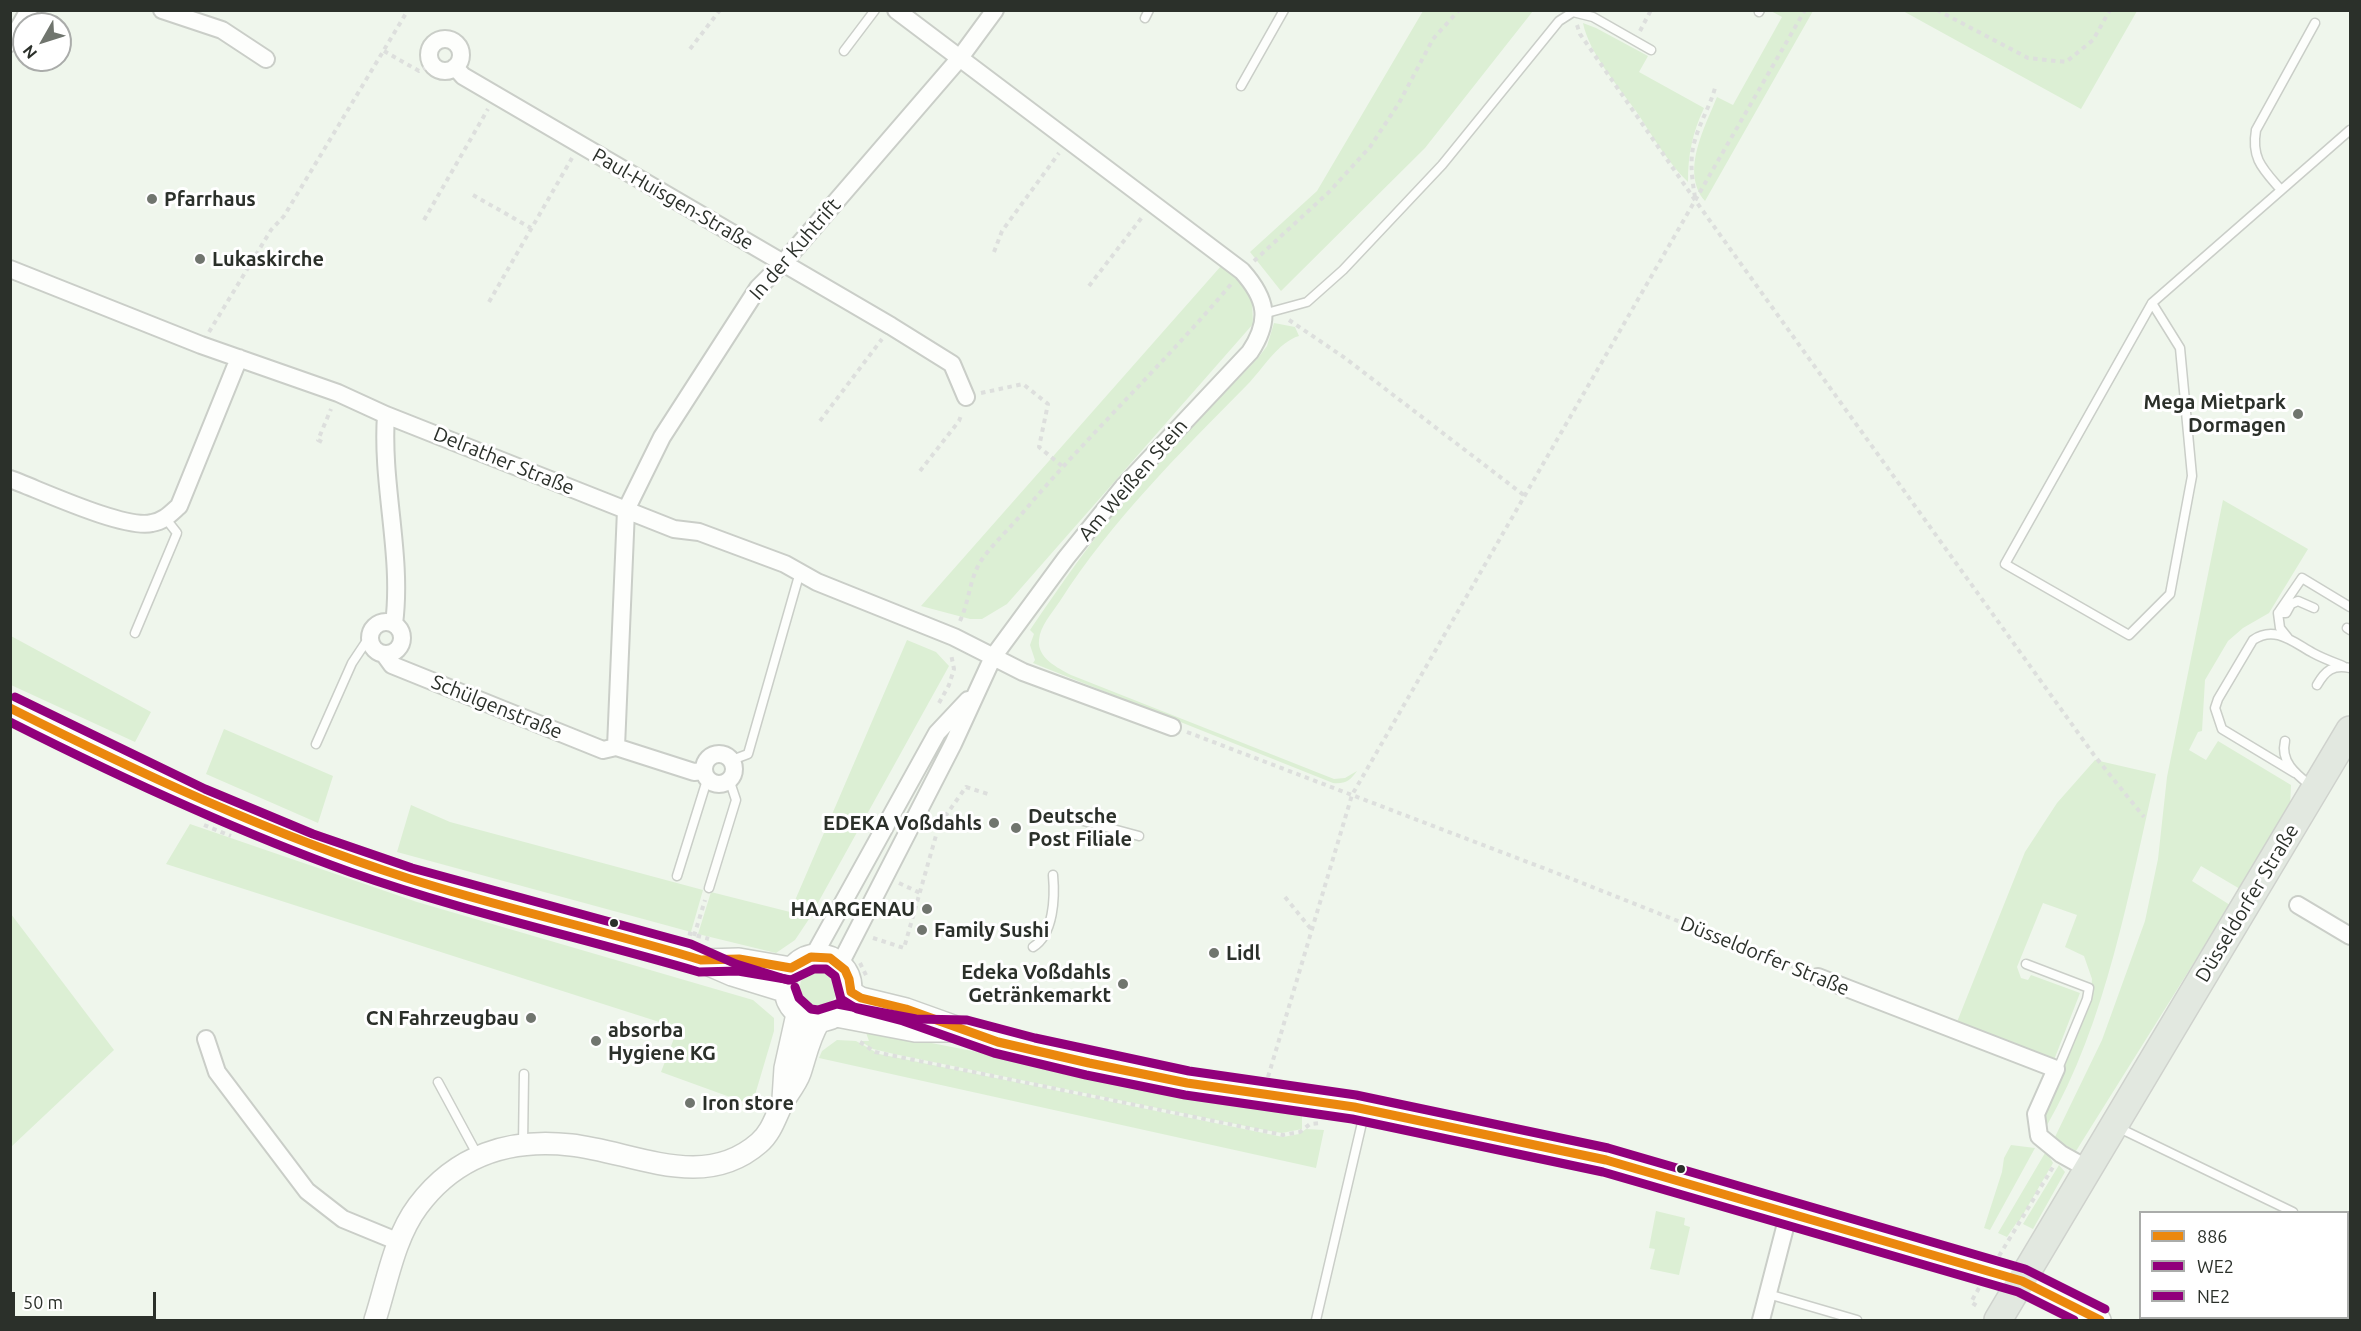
<!DOCTYPE html>
<html>
<head>
<meta charset="utf-8">
<style>
	body { margin:0 }
	#map { position:relative; width:2361px; height:1331px; overflow:hidden; background:#eff6ec; font-family:Ubuntu,sans-serif }
	canvas { display:block }
	.frame { position:absolute; inset:0; border:12px solid #2b302a; pointer-events:none }
	.legend { position:absolute; left:2139px; top:1211px; width:210px; height:108px; box-sizing:border-box; background:#fff; border:2px solid #aaacaa; margin:0; padding:8px 10px; list-style:none; font-size:18px; color:#2b302a }
	.legend li { display:flex; align-items:center; gap:12px; height:30px }
	.legend b { width:30px; border:2px solid #aaacaa }
	.north { position:absolute; left:12px; top:12px; width:60px; height:60px; box-sizing:border-box; background:#fff; border:2px solid #aaacaa; border-radius:50%; rotate:231deg; font-size:16px; font-weight:700; line-height:24px; text-align:center; color:#2b302a }
	.north::after { content:''; display:block; margin:auto; width:21px; height:27px; background:#70756e; clip-path:polygon(50% 0,100% 100%,50% 72%,0 100%) }
	.scale { position:absolute; left:12px; top:1292px; width:144px; height:27px; box-sizing:border-box; border:3px solid #2b302a; border-top:0; padding-left:8px; font-size:18px; line-height:21px; white-space:nowrap; color:#2b302a; -webkit-text-stroke:4px #fff; paint-order:stroke }
</style>
</head>
<body>
<div id="map">
<canvas width="2361" height="1331"></canvas>
<div class="frame"></div>
<ul class="legend">
<li><b style="height:8px;background:#eb880e"></b>886</li>
<li><b style="height:8px;background:#91007b"></b>WE2</li>
<li><b style="height:8px;background:#91007b"></b>NE2</li>
</ul>
<div class="north">N</div>
<div class="scale">50 m</div>
</div>
<script>
const ctx = document.querySelector('canvas').getContext('2d');
ctx.lineJoin = 'round';
function fill(path, color) {
  ctx.fillStyle = color;
  ctx.fill(path, 'evenodd');
}
function trace(path, color, width, dash) {
  ctx.strokeStyle = color;
  ctx.lineWidth = width;
  ctx.lineCap = dash ? 'butt' : 'round';
  ctx.setLineDash(dash || []);
  ctx.stroke(path);
}
function label(font, color, halo, rows, align = 'center') {
  ctx.font = font + ' Ubuntu,sans-serif';
  ctx.lineWidth = 6;
  ctx.setLineDash([]);
  ctx.textBaseline = 'middle';
  ctx.strokeStyle = halo;
  ctx.fillStyle = color;
  for (const [text, x, y, turn = 0] of rows) {
    ctx.save();
    ctx.translate(x, y);
    ctx.rotate((+turn || 0) * Math.PI / 180);
    ctx.textAlign = isNaN(turn) ? turn : align;
    if (halo) ctx.strokeText(text, 0, 0);
    ctx.fillText(text, 0, 0);
    ctx.restore();
  }
}
fill(new Path2D(`
	M1423 11H1533L1425 148 1281 291 1250 252 1317 191Z
	M1771 11H1813L1705 201C1680 172 1705 127 1717 97L1733 105 1782 17Z
	M1903 11H2137L2081 109Z
	M1583 23 1596 28 1648 56 1639 72 1704 108C1692 134 1688 155 1688 182 1667 162 1652 135 1636 111 1618 86 1589 53 1583 23Z
	M1221 266 1245 286 1252 298 1253 324 1007 604 982 619H970L921 606Z
	M1274 323 1295 327 1299 336C1278 342 1263 369 1247 385 1180 453 1112 520 1060 601 1052 613 1040 626 1039 640 1037 658 1058 668 1071 675L1334 779 1345 778 1357 771C1350 781 1345 784 1333 783L1033 663 1035 660 1030 645 1034 634 1030 630C1062 583 1095 535 1133 491 1173 445 1216 402 1258 358L1267 346Z
	M2223 500 2308 549 2269 613 2243 628 2228 641 2205 680 2202 731 2198 732 2189 750 2206 760 2218 741 2291 785 2290 807 2240 889 2201 866 2192 881 2230 905 2076 1151 2054 1139 2102 1040 2145 921 2158 859 2167 777Z
	M11 636 151 712 135 742 11 685Z
	M907 640 936 652 949 666 809 919 795 940 776 953 698 934 711 892 790 912Z
	M224 729 333 776 318 823 206 774Z
	M2095 760 2156 774C2129 891 2107 1022 2046 1127L2044 1117 2091 994 2092 979 2084 956 2065 947 2077 915 2043 903 2017 967 2021 978 2028 980 2031 975 2080 993 2054 1060 1957 1022 2025 852 2057 803Z
	M411 805 450 822 703 890 691 932 397 852Z
	M190 824 417 902 753 1000 774 1018V1031L752 1105 661 1072 678 1028 166 864Z
	M11 914 114 1050 11 1147Z
	M800 987a19 19 0 1 1 38 0a19 19 0 1 1-38 0Z
	M865 1030 1095 1075 1302 1113V1129L1282 1133 1270 1131 894 1054 873 1049 860 1041H869Z
	M837 1040 856 1041 879 1054 1283 1137 1299 1134 1306 1129 1324 1130 1316 1168 819 1058 822 1051Z
	M2011 1145 2035 1148 1990 1230 1984 1228 2002 1172 2004 1158Z
	M2045 1153 2048 1154 2053 1163 2018 1223 2017 1222 2007 1237 1998 1233Z
	M2059 1165 2065 1172 2033 1229 2023 1224Z
	M1656 1211 1685 1218 1684 1225 1690 1227 1679 1275 1650 1269 1655 1249 1649 1248Z`), '#dcefd4');
const service = new Path2D(`
	M1759 12 1760 10
	M1145 18 1149 10
	M844 51 875 10
	M1241 86 1284 10
	M2281 190C2263 169 2251 159 2256 130L2315 23
	M2152 303 2180 348 2192 476 2170 594 2129 635 2005 564 2152 303 2350 130
	M1263 314 1307 302 1343 270 1442 165 1559 21 1573 12 1593 17 1651 50
	M2278 613H2286L2291 604 2298 601 2314 608
	M2347 628 2350 630
	M135 633 177 533 166 519
	M2288 638 2280 628 2278 613 2302 578 2350 607
	M2317 685C2325 671 2333 664 2350 668
	M2285 741C2280 762 2296 774 2311 786
	M316 744 352 663 370 636
	M732 760 748 754 800 572
	M2295 773 2222 729 2215 708 2218 699 2253 640C2275 625 2293 642 2313 653 2322 658 2333 662 2343 666
	M1061 815 1139 836
	M677 876 707 780
	M709 888 736 800 730 782
	M1033 947C1054 934 1055 897 1053 875
	M2026 964 2089 988 2087 999 2060 1064 2056 1069
	M438 1082 478 1156
	M2117 1127 2293 1212
	M523 1145 524 1074
	M1768 1294 1857 1320
	M1316 1320 1365 1110`);
const minor = new Path2D(`
	M162 10 222 30 266 59
	M429 55a16 16 0 1 1 32 0a16 16 0 1 1-32 0Z
	M10 43 29 10
	M455 67 463 76 891 326 952 364 966 397
	M10 269 201 345 338 393 386 415 674 529 699 532 785 564 817 582 954 637 1023 672 1172 727
	M386 415C381 485 403 555 394 624
	M10 479C40 490 125 530 152 523 164 521 170 514 179 506L239 358
	M370 638a16 16 0 1 1 32 0a16 16 0 1 1-32 0Z
	M384 654 392 665 603 750 616 747 694 772 703 771
	M616 747 626 510 662 437 758 288 783 263 959 59 995 10
	M704 769a15 15 0 1 1 30 0a15 15 0 1 1-30 0Z
	M2298 905 2350 936
	M814 955 937 733 968 700
	M840 964 953 744 993 657 1066 558 1124 486 1250 352C1271 320 1267 299 1242 271L896 10
	M1818 977 2056 1069 2036 1114 2039 1136 2061 1154 2088 1169
	M206 1039 217 1072 307 1191 343 1219 399 1242
	M1761 1320 1789 1212`);
const tertiary = new Path2D(`
	M10 708 200 800 309 845 408 879 688 956 732 975 784 991
	M785 988a33 33 0 1 1 66 0a33 33 0 1 1-66 0Z
	M705 960 739 959 791 968
	M851 992 861 998 906 1009 998 1042 1089 1063 1187 1083 1354 1107 1606 1160 2022 1281 2100 1320
	M836 1016 915 1031H951
	M783 1099 785 1068 797 1014
	M375 1320C387 1283 394 1238 418 1206 456 1155 510 1138 571 1145 634 1152 703 1192 759 1143 772 1132 776 1115 784 1100 790 1091 797 1082 800 1073 806 1055 809 1038 819 1022`);
const primary = new Path2D(`
	M1998 1320 2350 730`);
trace(service, '#cacec8', 11);
trace(minor, '#cacec8', 20);
trace(tertiary, '#cacec8', 24);
trace(primary, '#cfd2cd', 30);
trace(new Path2D(`
	M1937 10 2028 58 2066 62 2093 40 2110 10
	M1577 25 1580 34 1695 200 2094 755 2144 817
	M1640 31 1651 10
	M690 49 720 10
	M384 51 419 71 433 64
	M473 195 531 228
	M1695 197C1692 179 1689 158 1695 140 1700 122 1710 106 1715 88
	M424 220 488 109
	M994 252 1002 231 1059 153
	M1254 261 1329 192 1370 147 1399 103 1433 39 1459 10
	M1089 286 1143 216
	M489 302 572 158
	M1289 320 1345 358 1525 496
	M209 332 271 230 284 216 408 10
	M981 393 1023 384 1048 404 1039 447 1062 466
	M820 421 882 339
	M322 442 318 440 331 409
	M920 471 959 421 962 413
	M960 621C970 600 969 577 983 558 994 543 1008 530 1020 516 1087 436 1164 364 1232 283
	M939 703 949 685 954 669 951 654
	M1187 732 1572 879 1804 971
	M204 825 231 836
	M899 883 920 893
	M1285 897 1311 929
	M688 933 709 939
	M694 936 705 900
	M873 938 904 948 939 825 966 787 991 795
	M860 963 867 977
	M860 1042 875 1052 1283 1135 1300 1132 1310 1124 1321 1123
	M1268 1077 1352 795 1805 10
	M1999 1256 2053 1167
	M1979 1288 1971 1302 1980 1308`), '#dddfdd', 4, [4.5, 4.5]);
trace(service, '#fdfefc', 8);
trace(minor, '#fdfefc', 16);
trace(tertiary, '#fdfefc', 21);
trace(primary, '#e2e8e0', 27);
trace(new Path2D(`
	M10 708C139 773 270 834 407 878 504 909 604 930 701 960L739 959 791 968 811 957 830 958 845 970 849 979 851 992 861 998 906 1009 998 1042 1089 1063 1187 1083 1354 1107 1606 1160 2022 1281 2100 1320`), '#eb880e', 9);
trace(new Path2D(`
	M10 722C121 778 233 830 350 872 464 912 583 938 699 972L738 971 791 980 814 969H826L835 976 841 999 857 1009 903 1021 994 1053 1086 1075 1185 1095 1352 1119 1603 1172 2018 1292 2074 1320`), '#91007b', 9);
trace(new Path2D(`
	M15 697 205 789 313 834 412 868 691 944 736 964 788 980
	M795 987 799 998 811 1009 818 1010 837 1004 916 1019 967 1020 1035 1038 1189 1071 1356 1095 1608 1148 2025 1269 2105 1309`), '#91007b', 9);
for (const [x, y, r, color] of [
	[152,199,6,"#70756e"],
	[200,259,6,"#70756e"],
	[2298,414,6,"#70756e"],
	[994,823,6,"#70756e"],
	[1016,828,6,"#70756e"],
	[927,909,6,"#70756e"],
	[614,923,5,"#2b302a"],
	[922,930,6,"#70756e"],
	[1214,953,6,"#70756e"],
	[1123,984,6,"#70756e"],
	[531,1018,6,"#70756e"],
	[596,1041,6,"#70756e"],
	[690,1103,6,"#70756e"],
	[1681,1169,5,"#2b302a"]
]) {
  const dot = new Path2D();
  dot.arc(x, y, r, 0, 2 * Math.PI);
  ctx.fillStyle = color;
  ctx.fill(dot);
  trace(dot, '#fff', 2);
}
label('bold 20px', '#2b302a', '#fff', [
	["Pfarrhaus",164,199],
	["Lukaskirche",212,259],
	["Mega Mietpark",2286,402,"right"],
	["Dormagen",2286,425,"right"],
	["Deutsche",1028,816],
	["Post Filiale",1028,839],
	["EDEKA Voßdahls",982,823,"right"],
	["HAARGENAU",915,909,"right"],
	["Family Sushi",934,930],
	["Lidl",1226,953],
	["Edeka Voßdahls",1111,972,"right"],
	["Getränkemarkt",1111,995,"right"],
	["CN Fahrzeugbau",519,1018,"right"],
	["absorba",608,1030],
	["Hygiene KG",608,1053],
	["Iron store",702,1103]
], 'left');
label('20px', '#2b302a', '#fff', [
	["Paul-Huisgen-Straße",673,199,30],
	["In der Kuhtrift",795,249,-49],
	["Delrather Straße",504,461,22],
	["Am Weißen Stein",1133,480,-49],
	["Schülgenstraße",497,707,22],
	["Düsseldorfer Straße",2247,903,-59],
	["Düsseldorfer Straße",1765,956,22]
]);
</script>
</body>
</html>
